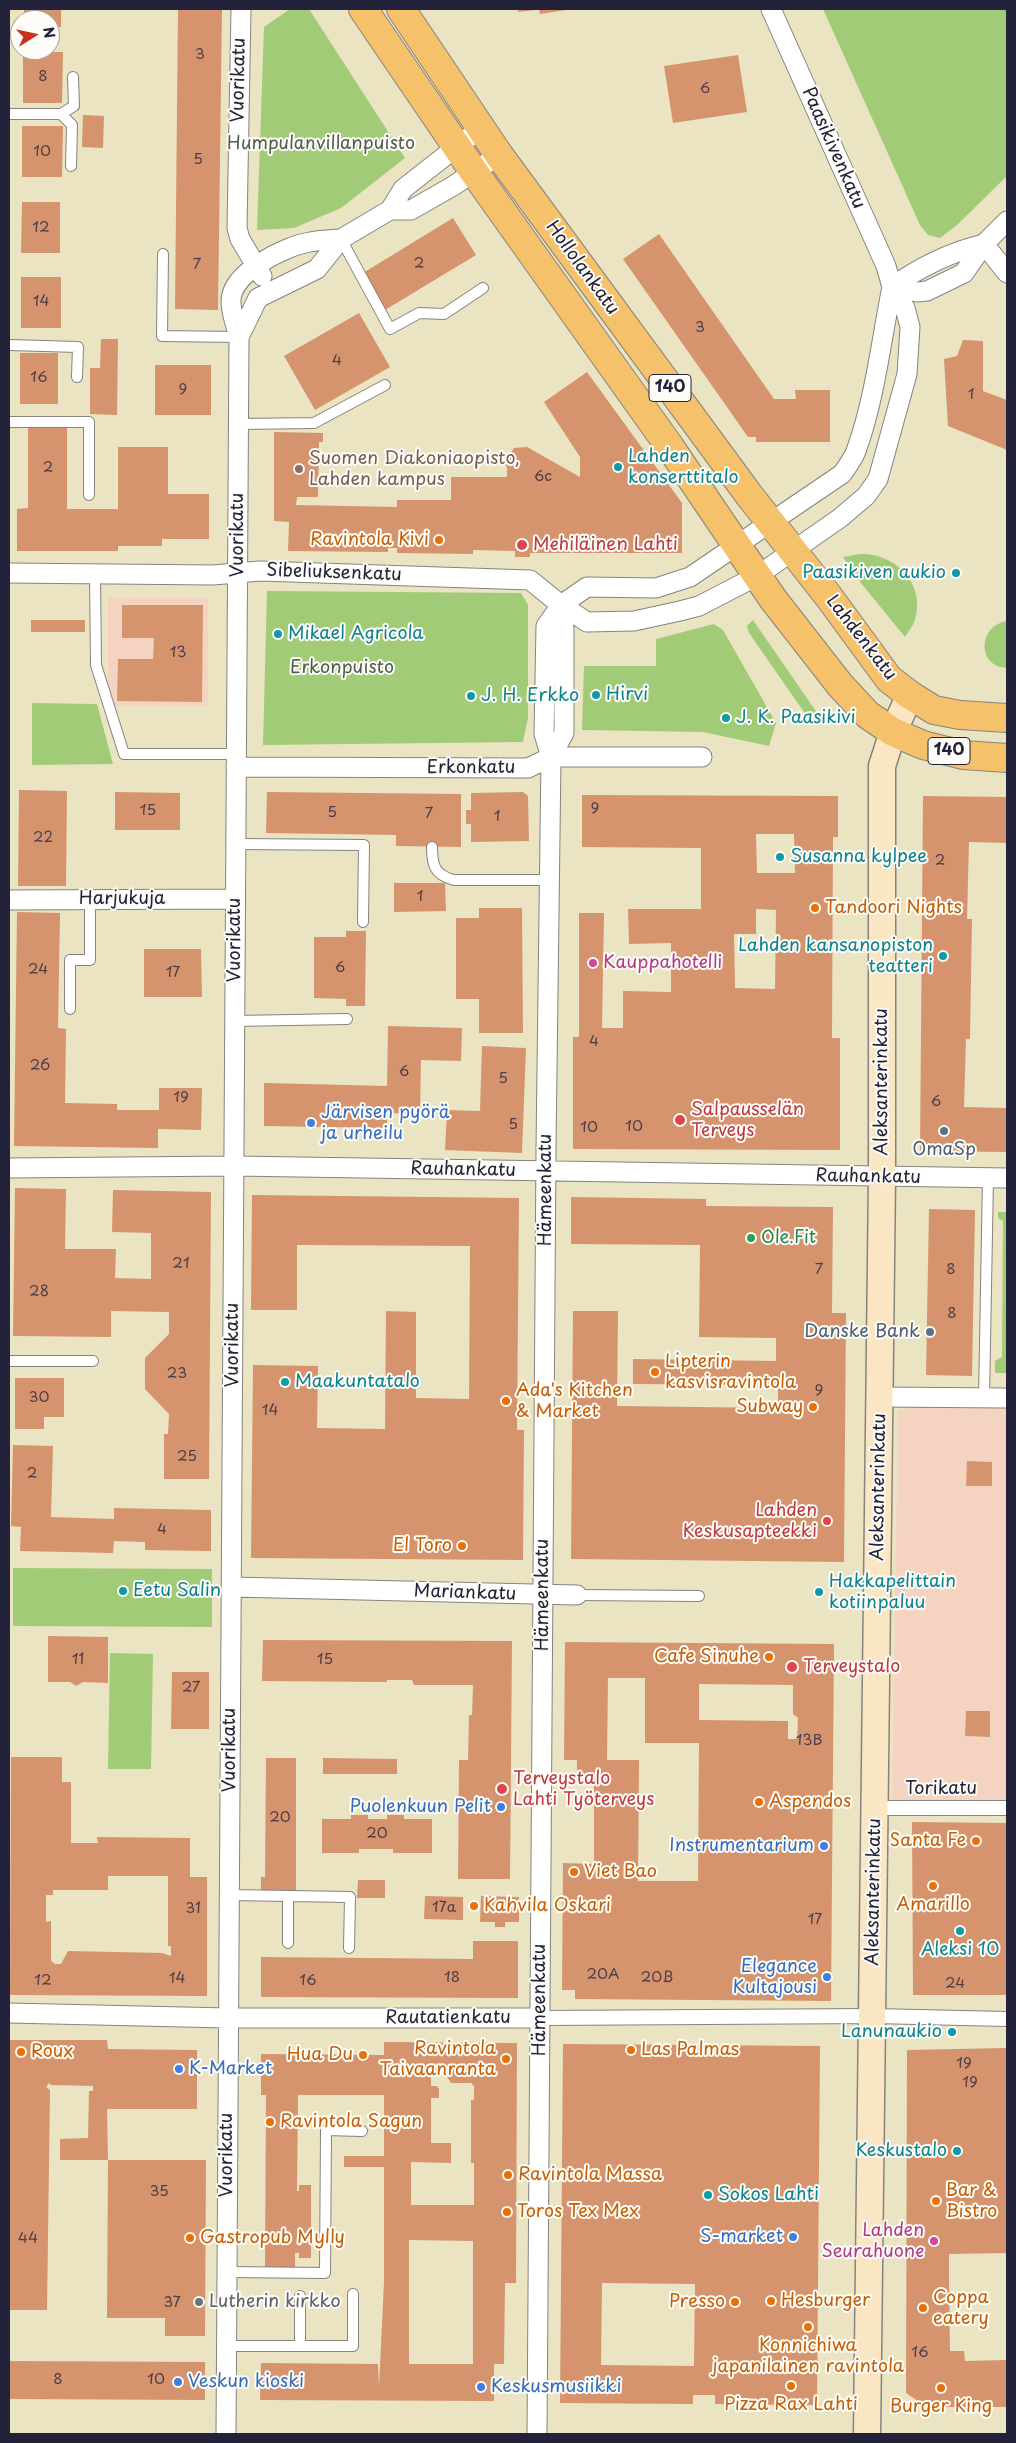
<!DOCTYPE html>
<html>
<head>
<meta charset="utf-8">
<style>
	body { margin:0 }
	#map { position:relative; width:1016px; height:2443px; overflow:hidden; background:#eae4c3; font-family:"Playpen Sans",sans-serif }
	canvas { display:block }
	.frame { position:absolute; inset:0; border:10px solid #22223b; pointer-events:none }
	.north { position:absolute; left:10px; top:10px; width:50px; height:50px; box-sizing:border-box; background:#fdfcf7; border:1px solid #a5a5ac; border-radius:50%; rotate:80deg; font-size:14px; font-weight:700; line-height:20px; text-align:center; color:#22223b }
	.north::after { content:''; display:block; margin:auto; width:18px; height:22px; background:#c8321e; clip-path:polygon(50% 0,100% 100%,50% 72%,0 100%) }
</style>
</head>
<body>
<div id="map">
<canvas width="1016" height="2443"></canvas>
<div class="frame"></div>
<div class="north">N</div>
</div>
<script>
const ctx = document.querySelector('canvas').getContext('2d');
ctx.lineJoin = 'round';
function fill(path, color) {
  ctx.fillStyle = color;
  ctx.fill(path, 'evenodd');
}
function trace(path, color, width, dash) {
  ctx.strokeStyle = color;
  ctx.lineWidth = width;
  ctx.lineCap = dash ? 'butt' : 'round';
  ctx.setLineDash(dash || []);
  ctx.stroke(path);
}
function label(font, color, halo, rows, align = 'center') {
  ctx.font = font + ' "Playpen Sans",sans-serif';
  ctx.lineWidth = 4;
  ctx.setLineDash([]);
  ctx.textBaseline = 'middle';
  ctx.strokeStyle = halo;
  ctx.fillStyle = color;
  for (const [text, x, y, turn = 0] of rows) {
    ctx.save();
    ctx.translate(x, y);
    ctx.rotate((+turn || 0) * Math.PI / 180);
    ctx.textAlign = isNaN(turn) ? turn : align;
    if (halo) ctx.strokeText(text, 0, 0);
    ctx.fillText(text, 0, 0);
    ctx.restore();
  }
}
fill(new Path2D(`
	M108 598H208V706H108Z
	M916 1406H1007V1808H892L898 1411ZM967 1462H992V1486H967ZM966 1711H990V1737L966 1736Z`), '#f4d3c1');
fill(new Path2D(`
	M290 9H309L405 158 341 208 294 228 257 230 264 27Z
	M823 9H1007V176L957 225 940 238 928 235 920 225Z
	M860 554C895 553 926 583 915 620 913 626 908 632 905 637L861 583 843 557Z
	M267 591 521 593 528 605V718L523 742 263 745Z
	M753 620 822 720 811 722 749 633 747 626Z
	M1007 621V668C977 667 977 626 1007 621Z
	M714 624 723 630 776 723 769 746 703 732 582 730 584 666H656V639Z
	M32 703 97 704 113 764 32 765Z
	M998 1212H1007V1373H995V1361L1002 1357 1003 1221 998 1218Z
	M13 1568 212 1569V1627L13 1626Z
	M110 1653 153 1654 151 1769H108Z`), '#a2cb77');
fill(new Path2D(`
	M24 9H61V27H50V20H24Z
	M178 9H222L218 310 175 309Z
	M518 9H536V10L518 12Z
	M539 9H566V10L540 14Z
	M23 52H63L62 103H23Z
	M738 55 747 112 673 123 664 66Z
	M83 115 104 116 103 148 82 147Z
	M22 126H63L62 177H22Z
	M22 202H60V253H21Z
	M453 218 476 255 385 310 363 273Z
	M659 234 774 399H796L795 390H830V442H756V437H748L623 259Z
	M21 277H61V328H21Z
	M359 313 390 367 315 410 284 356Z
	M101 339H118L117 415 90 414V368H100Z
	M963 340 983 341V391L1007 400V450L948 426 944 359 957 356Z
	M20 353H58V404H20Z
	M155 365H211V415H155Z
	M587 372 682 503V553H530V557H515V551L473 550V554L397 553V548H388V552L288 551 289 522 274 521V432L323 433V442H319L318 497H297L296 505 397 507V500H451V477H507V467L504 463 514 448 527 447 580 477V457L544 402Z
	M28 427H67V509H118V447H168V494H209V539H162V546H118V551H17V509L28 508Z
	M122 605H203L202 702 117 701 118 659H153L154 638H122Z
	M31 620H85V632H31Z
	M19 790 67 791 66 886H18Z
	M115 792 180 793V830H115Z
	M267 792 461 794V847L396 846V835L266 833Z
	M523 792 528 796 529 841 471 842V824H466V810H471V793Z
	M582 795 838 796V837H833L832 1038H840V1150L573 1149V1037H579V913H604L602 1028H623V991L671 992V943L629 944 628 909H701V848L582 847ZM756 834H794L795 873H757ZM756 909 776 910 775 989 735 988 734 934H756Z
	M923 796 1007 797V843L969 842 967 919H972L970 1039H966L964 1107 1007 1108V1152L920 1151Z
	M394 883H445L446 911 394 912Z
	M479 908H522L523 1033H479V999H456V918H479Z
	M17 912 60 913 58 1028 66 1029 65 1103 117 1104V1110H159V1088H202L201 1130 158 1129V1148L14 1146Z
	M346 931H366L365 1006H346V999L314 998V937H346Z
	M144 949H201L202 997H144Z
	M388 1026 462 1028 461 1061 421 1060 420 1114 387 1113V1128L264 1126V1083L387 1086Z
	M482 1046 526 1048 522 1153 445 1150 447 1110 480 1111Z
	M15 1188 66 1189 65 1249H116L115 1278 151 1279V1233L112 1232 113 1190 211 1192 209 1479H164V1434H168L169 1414 145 1389V1358L169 1334V1312L111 1311V1337L13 1336Z
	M252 1195 519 1198 517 1430H524L523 1560 251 1558 253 1365 318 1366 317 1428 385 1429 386 1311 416 1312V1398L469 1399 470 1246 297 1245V1310H251Z
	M571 1197 706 1199V1206L833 1207 832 1313H846L844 1562 571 1559 573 1311H618L617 1406 778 1408V1385L633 1384V1359L776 1361V1338L699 1337 700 1245 571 1244Z
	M929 1209 975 1210 972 1376 926 1375Z
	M15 1378H64V1417H44V1429H15Z
	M13 1445 53 1446 51 1517 114 1519V1508L211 1510V1551L145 1550V1542L114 1541 113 1553 20 1551 21 1527 11 1526Z
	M967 1461 992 1462V1486H966Z
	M48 1636 108 1637V1683L83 1682 76 1686 70 1682H48Z
	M263 1640 512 1641 510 1879H458L459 1760H468L469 1715H472L473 1685H414L412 1680H387V1682L262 1681Z
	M565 1642 834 1644 831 2001 575 1999V1990H562L563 1863 594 1864V1777H577V1760H564ZM608 1678H645V1743H699L698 1881H638L639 1760H607ZM699 1684 793 1685V1714L798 1718 797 1739H788V1721L699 1720Z
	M172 1672H209V1729H171Z
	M966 1711H990V1737L965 1736Z
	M11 1757H62V1782H71V1843H98L97 1837 190 1838V1877H207V1996L10 1995ZM108 1876H168V1946H171V1956L162 1953 68 1951 61 1964H55L51 1961V1921L46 1922V1895H53V1890H108Z
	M266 1758H296V1891H261V1877H265Z
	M323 1758 397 1759V1774H323Z
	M351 1815H368V1819H387V1815H404V1819H432V1853H393V1849H359V1853H322V1819H351Z
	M912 1822 1007 1823V1995H913Z
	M358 1880H385V1898H357Z
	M425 1896 463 1897V1920L424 1919Z
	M481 1896 519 1897V1922H505V1927H495V1922H480Z
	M473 1941H518V1998L261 1997V1957L473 1959Z
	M9 2040H107L108 2049 197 2050V2109H107L108 2160H60V2139L88 2138 89 2091H93V2086L51 2085 49 2083 46 2087 50 2090 47 2310H9Z
	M384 2042 517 2043 516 2283H505L504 2364H494V2401L260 2400 261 2363 378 2364 379 2387 384 2282V2167H344V2156H384V2095H298L297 2191H299V2185H311V2258H299V2253H295V2267H265L266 2095H261V2054L384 2055ZM431 2070 444 2072 451 2083H471L474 2086V2100H471V2163H474V2205H411V2162L451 2163V2143H431V2098H439V2089L437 2086H431ZM409 2240 473 2241V2364H409Z
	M563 2044 820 2046 817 2405 715 2404V2395H693V2404L560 2403ZM602 2283 695 2284 694 2366 601 2365Z
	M1007 2048V2253L949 2254V2281L950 2351H964L965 2361 1007 2360V2407H927L906 2393 907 2050Z
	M108 2160H206L205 2336H165V2318H107Z
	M9 2361 205 2362V2400L9 2399Z`), '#d5946e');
const service = new Path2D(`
	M9 114H61L74 106 73 77
	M61 114 72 125 71 166
	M341 239 390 329 419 313 444 314 483 288
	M163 254 162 336 239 337
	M9 345 78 347 77 377
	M9 422H89V495
	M239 424 314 423 385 385
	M95 574 96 665 124 754H236
	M236 844 364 845 363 922
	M432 847C432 866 435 875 454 880H550
	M70 1009V960H90V900
	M235 1021 347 1019
	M9 1361H93
	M984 1398 988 1178
	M577 1595 699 1596
	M229 1895 350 1897 349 1948
	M288 1943V1896
	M227 2272 325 2273 326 2130 362 2131
	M300 2296V2346
	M226 2346H353V2294`);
const pedestrian = new Path2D(`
	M875 1808H1007
	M540 2018 873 2016 1007 2019`);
const minor = new Path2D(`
	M241 9 237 228 240 239 262 276
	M390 210H411L453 186 499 155
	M984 244 1007 273
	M892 287 917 292 927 291 964 273 984 244 1007 221
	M892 287C920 267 951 252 984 244
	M239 337 258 298 317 269 341 239 390 210 403 189 482 127
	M9 573 213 575 260 571 530 580 561 605 587 622 634 621 680 611 699 606 757 576 840 518 866 496 878 479 907 374 910 327 905 308 892 287 886 266 771 9
	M551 757 564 733V629L561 605
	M236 767 528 768 551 757H702
	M9 900 235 899
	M9 1168 234 1166 1007 1178
	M880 1397 1007 1398
	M231 1587 577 1595
	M9 2013 228 2018H540
	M226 2434 239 337C236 326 231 313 231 302 230 273 285 246 310 242 320 240 331 240 341 239
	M537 2434 546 1148 551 757 544 734 546 626 561 605 587 587 656 588 690 577 842 474C847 467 853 459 856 451 875 399 881 341 892 287`);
const secondary = new Path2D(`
	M867 2434 882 1178V766L893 732 910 695`);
const primary = new Path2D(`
	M363 9 474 172 670 447 773 599 840 685 868 715 893 732 923 745 963 755 1007 758
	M401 9 499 155 749 495 829 597 889 679 910 695 934 710 960 715 1007 718`);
trace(service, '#86837f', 12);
trace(pedestrian, '#86837f', 16);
trace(minor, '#86837f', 21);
trace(secondary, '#86837f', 29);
trace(primary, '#86837f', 30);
trace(service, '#fff', 10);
trace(pedestrian, '#fff', 14);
trace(minor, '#fff', 19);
trace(secondary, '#fbe6c4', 26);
trace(primary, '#f5c16b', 28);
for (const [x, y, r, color] of [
	[618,467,5,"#0f9aa8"],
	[299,469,5,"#8d6e63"],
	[439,540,5,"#e8710a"],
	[522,545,6,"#e0444e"],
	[956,573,5,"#0f9aa8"],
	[278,634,5,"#0f9aa8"],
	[596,695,5,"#0f9aa8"],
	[471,696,5,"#0f9aa8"],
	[726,718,5,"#0f9aa8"],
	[780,857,5,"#0f9aa8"],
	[815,908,5,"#e8710a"],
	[943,956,5,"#0f9aa8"],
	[593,963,5,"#d1479c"],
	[680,1120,6,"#e0444e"],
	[311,1123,5,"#3f7fe0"],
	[944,1131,5,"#5c6f8a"],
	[751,1238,5,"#2e9e5b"],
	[930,1332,5,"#5c6f8a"],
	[655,1372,5,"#e8710a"],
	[285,1382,5,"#0f9aa8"],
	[506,1401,5,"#e8710a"],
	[813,1407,5,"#e8710a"],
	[827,1521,5,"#e0444e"],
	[462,1546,5,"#e8710a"],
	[123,1591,5,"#0f9aa8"],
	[819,1592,5,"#0f9aa8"],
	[769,1657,5,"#e8710a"],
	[792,1667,6,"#e0444e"],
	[502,1789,6,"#e0444e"],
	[759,1802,5,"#e8710a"],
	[501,1807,5,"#3f7fe0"],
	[976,1841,5,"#e8710a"],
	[824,1846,5,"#3f7fe0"],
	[574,1872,5,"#e8710a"],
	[933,1886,5,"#e8710a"],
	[474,1906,5,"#e8710a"],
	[960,1931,5,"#0f9aa8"],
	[827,1977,5,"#3f7fe0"],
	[952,2032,5,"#0f9aa8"],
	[631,2050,5,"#e8710a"],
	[21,2052,5,"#e8710a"],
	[363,2055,5,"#e8710a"],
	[506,2059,5,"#e8710a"],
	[179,2069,5,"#3f7fe0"],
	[270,2122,5,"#e8710a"],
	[957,2151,5,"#0f9aa8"],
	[508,2175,5,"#e8710a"],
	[708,2195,5,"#0f9aa8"],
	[936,2201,5,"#e8710a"],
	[507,2212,5,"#e8710a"],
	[793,2237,5,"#3f7fe0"],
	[190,2238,5,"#e8710a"],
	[934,2241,5,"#d1479c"],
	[771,2301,5,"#e8710a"],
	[199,2302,5,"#6b7280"],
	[735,2302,5,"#e8710a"],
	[923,2308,5,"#e8710a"],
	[808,2327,5,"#e8710a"],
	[178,2382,5,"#3f7fe0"],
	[791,2386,5,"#e8710a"],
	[481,2387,5,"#3f7fe0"],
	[941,2388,5,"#e8710a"]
]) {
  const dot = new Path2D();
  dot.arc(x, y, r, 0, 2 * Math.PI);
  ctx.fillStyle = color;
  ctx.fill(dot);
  trace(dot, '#fdfcf7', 2);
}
label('15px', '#4f3e48', null, [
	["3",200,55],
	["8",43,77],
	["6",705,89],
	["10",42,152],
	["5",198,160],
	["12",41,228],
	["2",419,264],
	["7",197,265],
	["14",41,302],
	["3",700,328],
	["4",337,361],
	["16",39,378],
	["9",183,390],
	["1",971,395],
	["2",48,468],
	["6c",543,477],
	["13",178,653],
	["9",595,809],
	["15",148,811],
	["5",332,813],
	["7",429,814],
	["1",497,817],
	["22",43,838],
	["2",940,861],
	["1",420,897],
	["6",340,968],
	["24",38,970],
	["17",173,973],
	["4",594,1042],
	["26",40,1066],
	["6",404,1072],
	["5",503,1079],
	["19",181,1098],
	["6",936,1102],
	["5",513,1125],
	["10",634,1127],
	["10",589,1128],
	["21",181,1264],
	["7",819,1270],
	["8",951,1270],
	["28",39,1292],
	["8",952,1314],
	["23",177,1374],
	["9",819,1391],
	["30",39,1398],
	["14",270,1411],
	["25",187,1457],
	["2",32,1474],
	["4",162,1530],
	["11",78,1660],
	["15",325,1660],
	["27",191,1688],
	["13B",809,1741],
	["20",280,1818],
	["20",377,1834],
	["17a",444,1908],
	["31",193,1909],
	["17",815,1920],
	["20A",603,1975],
	["18",452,1978],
	["20B",657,1978],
	["14",177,1979],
	["12",43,1981],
	["16",308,1981],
	["24",955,1984],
	["19",964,2064],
	["19",970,2083],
	["35",159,2192],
	["44",28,2239],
	["37",172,2303],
	["16",920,2353],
	["8",58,2380],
	["10",156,2380]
]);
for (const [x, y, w] of [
	[670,388,42],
	[949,751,42]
]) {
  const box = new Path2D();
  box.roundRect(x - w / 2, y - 13.5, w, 27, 4);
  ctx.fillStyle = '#fdfcf7';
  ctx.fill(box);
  trace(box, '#22223b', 1);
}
label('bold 16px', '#22223b', null, [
	["140",670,388],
	["140",949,751]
]);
label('18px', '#22223b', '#fdfcf7', [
	["Vuorikatu",239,80,-89],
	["Paasikivenkatu",833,148,66],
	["Hollolankatu",582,268,54],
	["Vuorikatu",238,535,-90],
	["Sibeliuksenkatu",334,573,2],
	["Lahdenkatu",861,638,52],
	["Erkonkatu",471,768],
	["Harjukuja",122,899],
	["Vuorikatu",235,940,-90],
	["Aleksanterinkatu",882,1082,-90],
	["Rauhankatu",463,1170,1],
	["Rauhankatu",868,1177,1],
	["Hämeenkatu",546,1190,-90],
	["Vuorikatu",233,1345,-90],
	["Aleksanterinkatu",879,1487,-89],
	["Mariankatu",465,1593,2],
	["Hämeenkatu",543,1595,-90],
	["Vuorikatu",230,1750,-90],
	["Torikatu",941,1789],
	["Aleksanterinkatu",874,1892,-89],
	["Hämeenkatu",540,2000,-90],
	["Rautatienkatu",448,2018],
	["Vuorikatu",227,2155,-90]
]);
label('18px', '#4f5d50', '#fdfcf7', [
	["Humpulanvillanpuisto",321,144],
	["Erkonpuisto",342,668]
]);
label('18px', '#0d838f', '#fdfcf7', [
	["Lahden",628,457],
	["konserttitalo",628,478],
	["Paasikiven aukio",946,573,"right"],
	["Mikael Agricola",288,634],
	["Hirvi",606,695],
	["J. H. Erkko",481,696],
	["J. K. Paasikivi",736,718],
	["Susanna kylpee",790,857],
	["Lahden kansanopiston",933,946,"right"],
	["teatteri",933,967,"right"],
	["Maakuntatalo",295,1382],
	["Hakkapelittain",829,1582],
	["kotiinpaluu",829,1603],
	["Eetu Salin",133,1591],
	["Aleksi 10",960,1950,"center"],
	["Lanunaukio",942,2032,"right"],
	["Keskustalo",947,2151,"right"],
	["Sokos Lahti",718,2195]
], 'left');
label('18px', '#785e54', '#fdfcf7', [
	["Suomen Diakoniaopisto,",309,459],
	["Lahden kampus",309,480]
], 'left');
label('18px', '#c56008', '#fdfcf7', [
	["Ravintola Kivi",429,540,"right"],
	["Tandoori Nights",825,908],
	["Lipterin",665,1362],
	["kasvisravintola",665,1383],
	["Ada's Kitchen",516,1391],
	["& Market",516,1412],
	["Subway",803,1407,"right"],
	["El Toro",452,1546,"right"],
	["Cafe Sinuhe",759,1657,"right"],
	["Aspendos",769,1802],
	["Santa Fe",966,1841,"right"],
	["Viet Bao",584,1872],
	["Amarillo",933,1905,"center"],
	["Kahvila Oskari",484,1906],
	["Ravintola",496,2049,"right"],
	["Taivaanranta",496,2070,"right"],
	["Las Palmas",641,2050],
	["Roux",31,2052],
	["Hua Du",353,2055,"right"],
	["Ravintola Sagun",280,2122],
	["Ravintola Massa",518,2175],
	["Bar &",946,2191],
	["Bistro",946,2212],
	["Toros Tex Mex",517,2212],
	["Gastropub Mylly",200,2238],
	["Coppa",933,2298],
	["eatery",933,2319],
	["Hesburger",781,2301],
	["Presso",725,2302,"right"],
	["Konnichiwa",808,2346,"center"],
	["japanilainen ravintola",808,2367,"center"],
	["Pizza Rax Lahti",791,2405,"center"],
	["Burger King",941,2407,"center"]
], 'left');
label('18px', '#be3a42', '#fdfcf7', [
	["Mehiläinen Lahti",533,545],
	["Salpausselän",691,1110],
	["Terveys",691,1131],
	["Lahden",817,1511,"right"],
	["Keskusapteekki",817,1532,"right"],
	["Terveystalo",803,1667],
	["Terveystalo",513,1779],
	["Lahti Työterveys",513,1800]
], 'left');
label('18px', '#b23c85', '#fdfcf7', [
	["Kauppahotelli",603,963],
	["Lahden",924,2231,"right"],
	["Seurahuone",924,2252,"right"]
], 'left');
label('18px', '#366cbe', '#fdfcf7', [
	["Järvisen pyörä",321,1113],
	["ja urheilu",321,1134],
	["Puolenkuun Pelit",491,1807,"right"],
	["Instrumentarium",814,1846,"right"],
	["Elegance",817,1967,"right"],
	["Kultajousi",817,1988,"right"],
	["K-Market",189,2069],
	["S-market",783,2237,"right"],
	["Veskun kioski",188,2382],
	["Keskusmusiikki",491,2387]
], 'left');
label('18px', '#4e5e75', '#fdfcf7', [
	["OmaSp",944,1150],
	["Danske Bank",920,1332,"right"]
]);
label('18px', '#27864d', '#fdfcf7', [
	["Ole.Fit",761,1238]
], 'left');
label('18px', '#5b616d', '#fdfcf7', [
	["Lutherin kirkko",209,2302]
], 'left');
</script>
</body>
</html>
